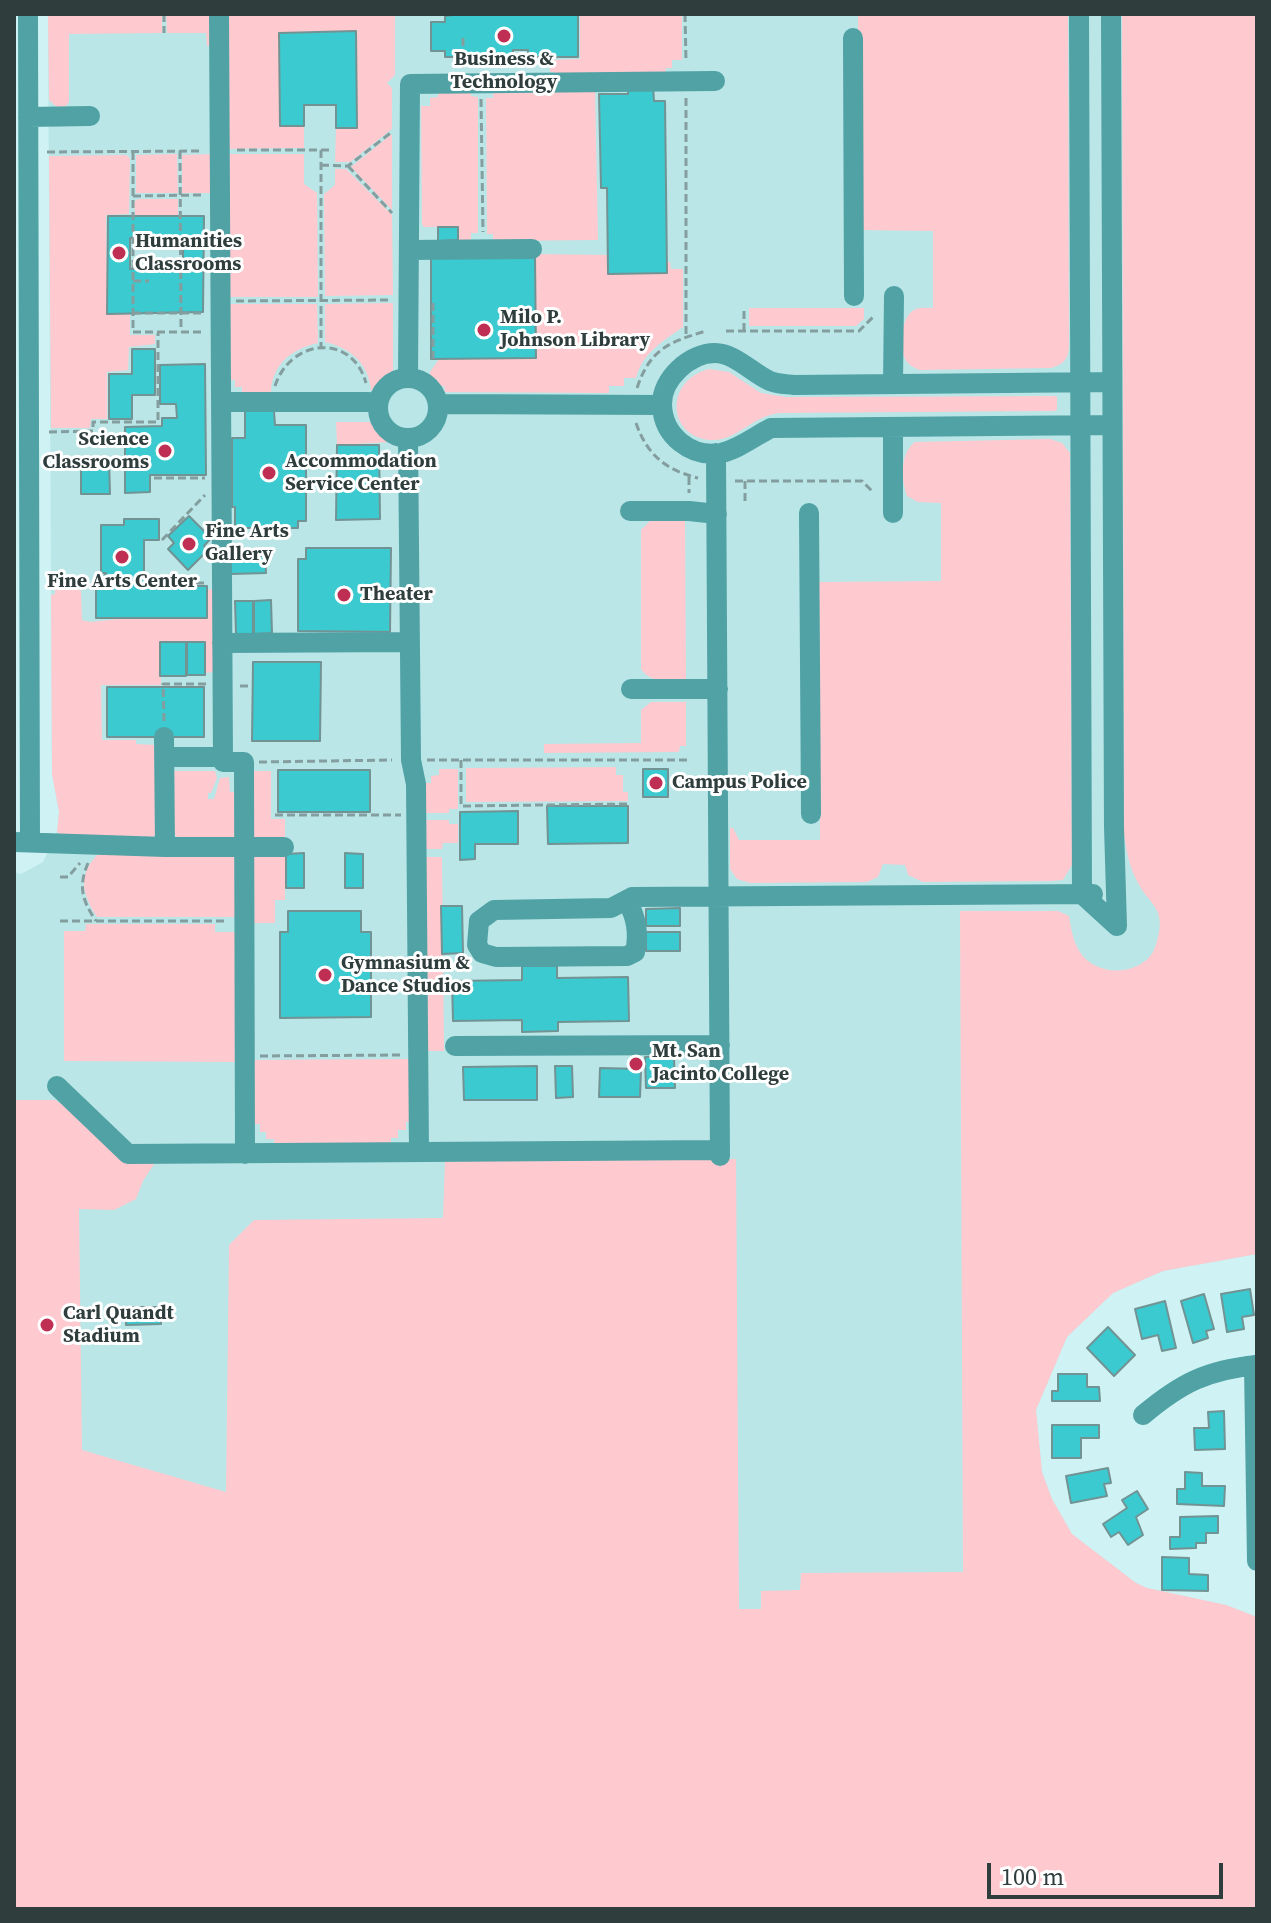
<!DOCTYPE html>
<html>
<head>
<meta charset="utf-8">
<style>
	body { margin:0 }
	#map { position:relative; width:1271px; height:1923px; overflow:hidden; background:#cff3f4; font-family:"Source Serif 4",serif }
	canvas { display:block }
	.frame { position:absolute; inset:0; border:16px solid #2f3d3d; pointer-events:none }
	.scale { position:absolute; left:987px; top:1863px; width:236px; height:36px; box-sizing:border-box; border:4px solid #2f3d3d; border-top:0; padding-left:10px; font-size:24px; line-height:28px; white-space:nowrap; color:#2f3d3d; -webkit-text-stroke:6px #fff; paint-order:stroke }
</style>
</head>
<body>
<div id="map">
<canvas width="1271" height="1923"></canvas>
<div class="frame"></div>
<div class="scale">100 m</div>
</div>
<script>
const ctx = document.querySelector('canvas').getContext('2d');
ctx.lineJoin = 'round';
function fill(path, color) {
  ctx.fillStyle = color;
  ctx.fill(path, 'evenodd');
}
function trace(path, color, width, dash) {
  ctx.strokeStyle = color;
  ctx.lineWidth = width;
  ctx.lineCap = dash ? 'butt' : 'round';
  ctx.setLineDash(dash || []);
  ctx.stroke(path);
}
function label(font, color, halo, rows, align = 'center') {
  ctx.font = font + ' "Source Serif 4",serif';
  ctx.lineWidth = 6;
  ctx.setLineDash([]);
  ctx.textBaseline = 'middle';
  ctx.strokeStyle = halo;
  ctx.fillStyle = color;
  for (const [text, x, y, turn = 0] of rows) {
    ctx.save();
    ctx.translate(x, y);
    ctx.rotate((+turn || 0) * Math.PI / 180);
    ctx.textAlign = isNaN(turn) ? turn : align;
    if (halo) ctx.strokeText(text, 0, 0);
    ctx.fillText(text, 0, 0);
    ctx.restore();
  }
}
fill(new Path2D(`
	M48 14H1257V1254L1163 1271 1113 1293 1067 1337 1036 1410 1042 1472 1052 1499 1072 1534 1136 1583 1147 1588 1226 1605 1257 1617V1909H14V872L21 874 43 862 57 832 59 812 52 774Z`), '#bae6e7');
fill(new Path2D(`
	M48 14H162V33L69 34V102L66 106 57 107 49 100Z
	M166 14H211V46H207L206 33H167Z
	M225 14 395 15V75L387 83 392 88V129L350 162H335L336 128 357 127 356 31 279 33 280 126H304V148L227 149Z
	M580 14H682V60H672V68H666L665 75H554V72H550V60L580 59Z
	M858 14H1068L1069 346C1068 360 1064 364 1051 368L920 370C914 368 908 365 905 359 899 346 901 317 914 310 919 307 927 308 933 308V231L858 230Z
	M1122 14H1257V1254L1163 1271 1113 1293 1067 1337 1036 1410 1042 1472 1052 1499 1072 1534 1136 1583 1147 1588 1226 1605 1257 1617V1909H14V1100H57V1102L63 1103 156 1161 143 1181 136 1199 114 1210 79 1209 82 1450 226 1492 229 1245 254 1220 443 1218 445 1160 736 1159 739 1609H761V1591L800 1590 801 1573 963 1572 960 911H1058L1069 916C1071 928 1073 942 1080 952 1094 975 1134 977 1151 955 1155 951 1158 937 1159 932 1164 908 1147 901 1138 883 1129 867 1127 852 1124 835Z
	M595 89 598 240 493 241V234H487L486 98H493V91Z
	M438 90H471V96L478 97V233H471V240H458V227H424L422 224 421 106H430V98L438 97Z
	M392 134V210L351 167Z
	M177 154 178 193H136V155Z
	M212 154V193H182V155Z
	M226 154H304V184L317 193 318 297H227Z
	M126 155 130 158 129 214 106 215 107 313 130 314V335H155V344L129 347 128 370 107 372V419H91L90 428H51L49 156Z
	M335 169H346L392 215 393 295 325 296 324 194 335 185Z
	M138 199H178V215H135L134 202Z
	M535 254 608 255 609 274 667 273V262H670L671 269H683V327C663 341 642 353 636 378H624V386H609V393L445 392 444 386H437V379H430V372L439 359 536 358Z
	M393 303V371L371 391C369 364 351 348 325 342V304Z
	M228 304H317L318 343C291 349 271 365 271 394H242V387H235V380H227Z
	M749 308H864V319L856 326H749Z
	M709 369 729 372 761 393 786 397 1055 396 1057 397V409L1055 411 780 413C751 416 736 442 711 440 668 438 663 381 709 369Z
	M336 422H370L383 438 391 442 337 445Z
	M1050 439 1062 443 1070 453 1072 865 1063 880 1052 881 923 882 908 875 905 865 883 864 878 877 867 882 750 883 737 879 730 869V828H733L739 840H820L819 582 941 581V503L918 502 907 496C901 479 900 453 915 442Z
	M651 520H685L686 680C669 680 651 684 641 669V530Z
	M55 589H77L81 591 82 620 90 622 127 618H207V590L214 589V672L205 673 204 642H160L161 685H101L102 740H136V744L157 745 156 834 151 839H65L57 832 59 812 52 774 51 595 55 594Z
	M651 702H686V746H680L679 752 544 753V744L641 743V710Z
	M616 767V775H623V792H628V801L466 802V768Z
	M439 769H458V809H449V813H425V783H431V776L439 775Z
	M172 771H215L217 778 211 793H208V799H214L220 778 229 777 230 792H236L237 839 177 837 173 833Z
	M251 771H271V819H285V840H251Z
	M424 820H449V824H458V843H443L442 849H425Z
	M97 855H237V917H97C83 895 77 876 97 855Z
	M252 855H285V900H275V923H252Z
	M424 857H442L444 1051H425Z
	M86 924H215V932H238V1062L64 1061V931H85Z
	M412 1059V1122H406V1130H398V1138H391V1145L274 1146V1139H266V1132H260V1124H253V1060Z`), '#fecacf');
const building = new Path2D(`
	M460 14 578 15V57H528V50H513V62H476V57H445V51H431V22H445V16Z
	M356 31 357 128H336V105H304V126H280L279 33Z
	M653 85 654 101H665L667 273 608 274 607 188H601L599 94H628V86Z
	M108 216H204L203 312 107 314ZM130 238H183V268L130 269Z
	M438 227H458V240L438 241Z
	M535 254 536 358 431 359V255Z
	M132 349H155V395H132V419H109V374H132Z
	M205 364 206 475H150V492L125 493V427L162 426V418H177L176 404H160V365Z
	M245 409 274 411 275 425H306V521H298V528H235V507H232V438H245Z
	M337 445H379L380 519 336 520Z
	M81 460H109L110 494H81Z
	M189 516 211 538 204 546 208 550 188 570 168 549 174 543 168 536Z
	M124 519H159V540H144V578H181V586H207V618H96V589L106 573H101V525H124Z
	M306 548H391L390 632 298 631V559H306Z
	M265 556 266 573 231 574V557Z
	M271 600 272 633 254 634V601Z
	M235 601H253V634H236Z
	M160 642H186V676H160Z
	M187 642H205V675H187Z
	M253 662H321L320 741H252Z
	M107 687H204V737H107Z
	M643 769H668V797H643Z
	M278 770H370V812H278Z
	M547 806H628V843L548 844Z
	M518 811V844H475V859L460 860V812Z
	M304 853V888H286V854Z
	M345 853 363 854V888H345Z
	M441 906H462L463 953 442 954Z
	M680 908V926H646V909Z
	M288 911H361V932H371V1017L280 1018V932H288Z
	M646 932H680V951H646Z
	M522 966H557V978L628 977 629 1021 558 1022V1031L522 1032V1020L453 1021 452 981 522 980Z
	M674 1056 675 1088H646L645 1057Z
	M537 1066V1100H464L463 1067Z
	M555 1066H572L573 1097 556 1098Z
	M600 1068 641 1069 640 1097H599Z
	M1250 1289 1254 1315 1242 1317 1244 1329 1227 1332 1221 1294Z
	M1204 1294 1214 1329 1206 1331 1208 1338 1193 1343 1181 1301Z
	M1165 1301 1176 1348 1162 1351 1158 1335 1142 1339 1135 1309Z
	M126 1307H160L161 1324 126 1325Z
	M1108 1327 1135 1355 1114 1376 1087 1348Z
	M1058 1374H1087V1387H1099L1100 1401H1052V1391H1058Z
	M1224 1411 1225 1449 1195 1450 1194 1428H1209L1208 1412Z
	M1052 1425H1099V1438H1081V1458H1052Z
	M1108 1468 1111 1483 1104 1484 1107 1496 1071 1503 1066 1476Z
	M1185 1472 1202 1473V1486H1225L1224 1506 1177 1504V1489H1185Z
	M1137 1491 1148 1509 1136 1517 1143 1535 1128 1545 1119 1532 1111 1537 1103 1524 1127 1508 1122 1500Z
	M1218 1516V1533H1206V1543H1196V1548L1170 1549V1537H1180V1517Z
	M1162 1557 1189 1558V1574L1208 1575V1591L1162 1590Z`);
fill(building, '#3bcacf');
trace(building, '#729394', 2);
trace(new Path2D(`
	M164 14V33
	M685 14 686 62
	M463 38V68
	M686 98V337
	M481 99 483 232
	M237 150H333
	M321 150V347
	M180 151 181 331
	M47 152 201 151
	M133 152V332H205
	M321 165 348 166 393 131
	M348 166 392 213
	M133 196 201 195
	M133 240H180
	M133 265H180
	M133 281H149
	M236 301 392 300
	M433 303V361
	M133 313H205
	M726 331H859L875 315
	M744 331V308
	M275 386C290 339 352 332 366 383
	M637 388C650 349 669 342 706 331
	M636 423C647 455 666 470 698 478
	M49 432 93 431V422H158V333
	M689 477V493
	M154 478H205
	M735 481H862L874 493
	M745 481V503
	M162 540 205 495
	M184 583H204
	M240 686H252
	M164 721 163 684H207
	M427 760H690
	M461 760V806L629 804
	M259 762 392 760
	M275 815H401
	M88 863C78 887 82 900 96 921
	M60 877H68L80 863
	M60 921H228
	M260 1056 401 1055`), '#849d9e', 3, [8, 4]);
trace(new Path2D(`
	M28 14 30 842
	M219 14 223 762H244L245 1154
	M1079 14 1082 894 1117 926
	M1111 14 1114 827 1117 926
	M853 38 854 296
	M28 117 90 116
	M409 250 532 249
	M408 377 410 84 715 81
	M378 408a30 30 0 1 1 60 0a30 30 0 1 1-60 0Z
	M1111 382 794 385C786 384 777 384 770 381 752 373 735 353 715 353 690 353 661 379 662 405 663 436 691 458 721 453 739 449 755 436 771 428L1111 425
	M893 384 894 296
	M221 402H369L378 405
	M438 404 662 405
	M893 427V513
	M408 438 411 760 416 784 419 1152
	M716 453 720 1156
	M630 511H689L717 514
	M809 513 811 814
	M222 643 410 642
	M631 689H718
	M164 737 165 847
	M164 757H223
	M14 842 165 847H284
	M627 901C636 916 639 934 635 952L627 956 496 957 482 953 477 945 479 921 494 910 611 908 632 897 1093 894
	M455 1046 720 1045
	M57 1086 128 1154 720 1150
	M1254 1365 1257 1561
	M1143 1415C1181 1383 1207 1370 1257 1365`), '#50a2a5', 20);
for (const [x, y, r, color] of [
	[504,36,8,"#bf2f53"],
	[119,253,8,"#bf2f53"],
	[484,330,8,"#bf2f53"],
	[165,451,8,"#bf2f53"],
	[269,473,8,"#bf2f53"],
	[189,544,8,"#bf2f53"],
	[122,557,8,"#bf2f53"],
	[344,595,8,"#bf2f53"],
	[656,783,8,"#bf2f53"],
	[325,975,8,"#bf2f53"],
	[636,1064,8,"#bf2f53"],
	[47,1325,8,"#bf2f53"]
]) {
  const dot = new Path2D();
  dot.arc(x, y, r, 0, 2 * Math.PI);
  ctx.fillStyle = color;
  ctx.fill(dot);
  trace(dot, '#fff', 3);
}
label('bold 20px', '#2f3d3d', '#fff', [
	["Business &",504,60,"center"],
	["Technology",504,83,"center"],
	["Humanities",135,242],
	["Classrooms",135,265],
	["Milo P.",500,318],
	["Johnson Library",500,341],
	["Science",149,440,"right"],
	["Classrooms",149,463,"right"],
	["Accommodation",285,462],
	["Service Center",285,485],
	["Fine Arts",205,532],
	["Gallery",205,555],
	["Fine Arts Center",122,582,"center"],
	["Theater",360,595],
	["Campus Police",672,783],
	["Gymnasium &",341,964],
	["Dance Studios",341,987],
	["Mt. San",652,1052],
	["Jacinto College",652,1075],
	["Carl Quandt",63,1314],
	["Stadium",63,1337]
], 'left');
</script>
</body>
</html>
